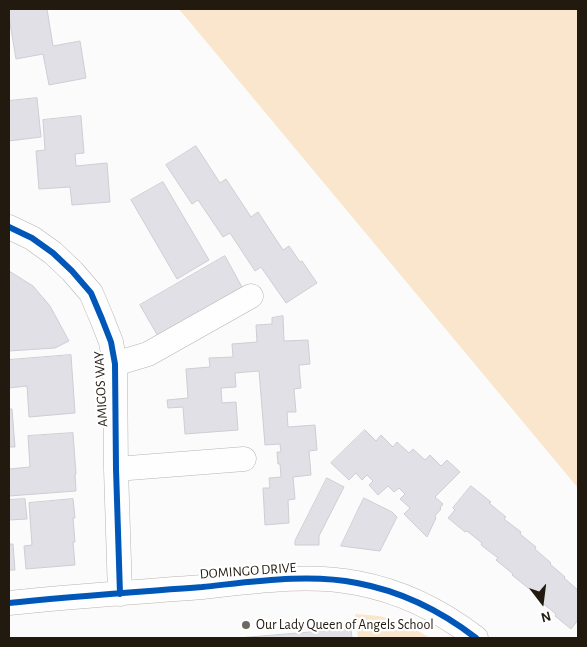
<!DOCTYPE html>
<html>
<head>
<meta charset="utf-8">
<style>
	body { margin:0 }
	#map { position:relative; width:587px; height:647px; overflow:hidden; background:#fbfbfb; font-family:"Alegreya Sans",sans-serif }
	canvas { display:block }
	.frame { position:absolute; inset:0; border:10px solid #221a0f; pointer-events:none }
	.north { position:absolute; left:517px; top:577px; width:50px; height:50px; -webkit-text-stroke:4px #fff; paint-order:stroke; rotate:165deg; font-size:14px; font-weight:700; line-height:20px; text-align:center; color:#221a0f }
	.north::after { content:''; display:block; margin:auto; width:18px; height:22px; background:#221a0f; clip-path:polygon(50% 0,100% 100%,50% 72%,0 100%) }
</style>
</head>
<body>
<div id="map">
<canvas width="587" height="647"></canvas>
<div class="frame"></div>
<div class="north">N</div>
</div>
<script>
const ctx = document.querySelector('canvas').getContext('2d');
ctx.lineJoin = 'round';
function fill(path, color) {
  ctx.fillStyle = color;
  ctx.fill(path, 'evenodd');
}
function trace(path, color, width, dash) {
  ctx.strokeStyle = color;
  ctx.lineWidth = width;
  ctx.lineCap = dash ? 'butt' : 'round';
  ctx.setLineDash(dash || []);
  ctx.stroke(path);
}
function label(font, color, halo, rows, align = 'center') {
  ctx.font = font + ' "Alegreya Sans",sans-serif';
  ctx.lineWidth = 4.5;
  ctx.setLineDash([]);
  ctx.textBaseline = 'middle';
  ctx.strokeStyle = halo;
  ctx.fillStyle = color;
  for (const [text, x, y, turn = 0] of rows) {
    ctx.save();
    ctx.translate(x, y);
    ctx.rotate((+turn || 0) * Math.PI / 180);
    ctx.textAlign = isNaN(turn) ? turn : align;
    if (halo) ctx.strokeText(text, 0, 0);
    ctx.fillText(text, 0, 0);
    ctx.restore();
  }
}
fill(new Path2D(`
	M179 9H578V488Z
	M355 614C363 615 371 615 379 616 394 619 418 630 430 638H358Z`), '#fae6cc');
const building = new Path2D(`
	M9 9H47L53 46 80 41 86 78 49 85 43 54 16 59 9 17Z
	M37 98 41 137 9 141V101Z
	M81 116 84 153 75 154 76 166 107 163 110 202 72 205 70 187 39 189 36 151 45 150 43 120Z
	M196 146 220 183 226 179 251 217 258 212 283 250 289 246 300 262 302 261 317 283 286 303 261 267 255 271 230 233 223 237 198 200 192 204 166 165Z
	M163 182 209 260 177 279 131 200Z
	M225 256 243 289 159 338 140 305Z
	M9 271 33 286 50 306 69 341 55 348 9 351Z
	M283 316 284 341 308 340 310 364 299 365 301 388 294 389 296 412H287L288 427 315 425 317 450 309 451 311 475 293 477 295 499 288 500 289 523 265 525 263 488H270L269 478 281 477 280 464H278L277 452H281L280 444 265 445 259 371 235 373 236 387 221 388 222 403 236 402 238 430 185 434 183 407 168 408 167 400 188 398 186 369 210 367 209 358 233 357 232 344 257 342 256 325 272 324V318Z
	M71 355 75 413 29 417 27 386 9 388V360Z
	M9 409H12L15 447H9Z
	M365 430 376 441 381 435 393 447 397 442 409 453 413 449 425 460 430 455 441 466 447 460 460 472 435 497 443 504 440 508 441 509 435 516 436 518 427 537 404 514 410 508 400 499 405 494 399 488 394 492 388 486 378 495 369 485 373 481 367 475 362 480 356 473 349 480 331 463Z
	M73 433 76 474H75L76 491 9 496V469L30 467 28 436Z
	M327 478 344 487 319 536V545H295V541Z
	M471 486 491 502 489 503 506 517 504 519 521 532 520 534 536 547 535 549 551 563 550 564 565 577 564 578 578 590 577 592 578 593V620L571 629 555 616 556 614 541 602 543 600 512 575 513 574 496 560 498 558 481 545 482 543 467 531 465 532 448 518 455 510 453 508Z
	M364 498 392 512 397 517 380 551 341 546Z
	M25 499 27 519 9 520V500Z
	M73 499 75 518H73L75 542H73L75 565 26 569 24 546 32 545 29 503Z
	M9 544H13L15 570H9Z
	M351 629 352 638H238Z`);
fill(building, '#e1e0e7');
trace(building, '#cecdd3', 1);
const minor = new Path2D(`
	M9 227 32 238 53 253 72 271 91 293 102 319 111 342 115 364 116 469 120 594
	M115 364 148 354 251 296
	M116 469 244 459
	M9 603C73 596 137 592 202 587 251 582 308 573 357 583 400 591 441 611 476 638`);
trace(minor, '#b8b4af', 25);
trace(minor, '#fefefe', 24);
trace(new Path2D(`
	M9 227 32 238 53 253 72 271 91 293 102 319 111 342 115 364 116 469 120 594
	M9 603C73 596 137 592 202 587 251 582 308 573 357 583 400 591 441 611 476 638`), '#0057b8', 6);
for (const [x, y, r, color] of [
	[246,625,5,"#6e6962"]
]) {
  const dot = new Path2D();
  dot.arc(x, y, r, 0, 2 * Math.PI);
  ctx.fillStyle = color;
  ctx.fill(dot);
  trace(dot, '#fff', 2);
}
label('14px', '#221a0f', '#fff', [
	["AMIGOS WAY",101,389,-93],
	["DOMINGO DRIVE",248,571,-4]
]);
label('14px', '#221a0f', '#fff', [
	["Our Lady Queen of Angels School",256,625]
], 'left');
</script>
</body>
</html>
